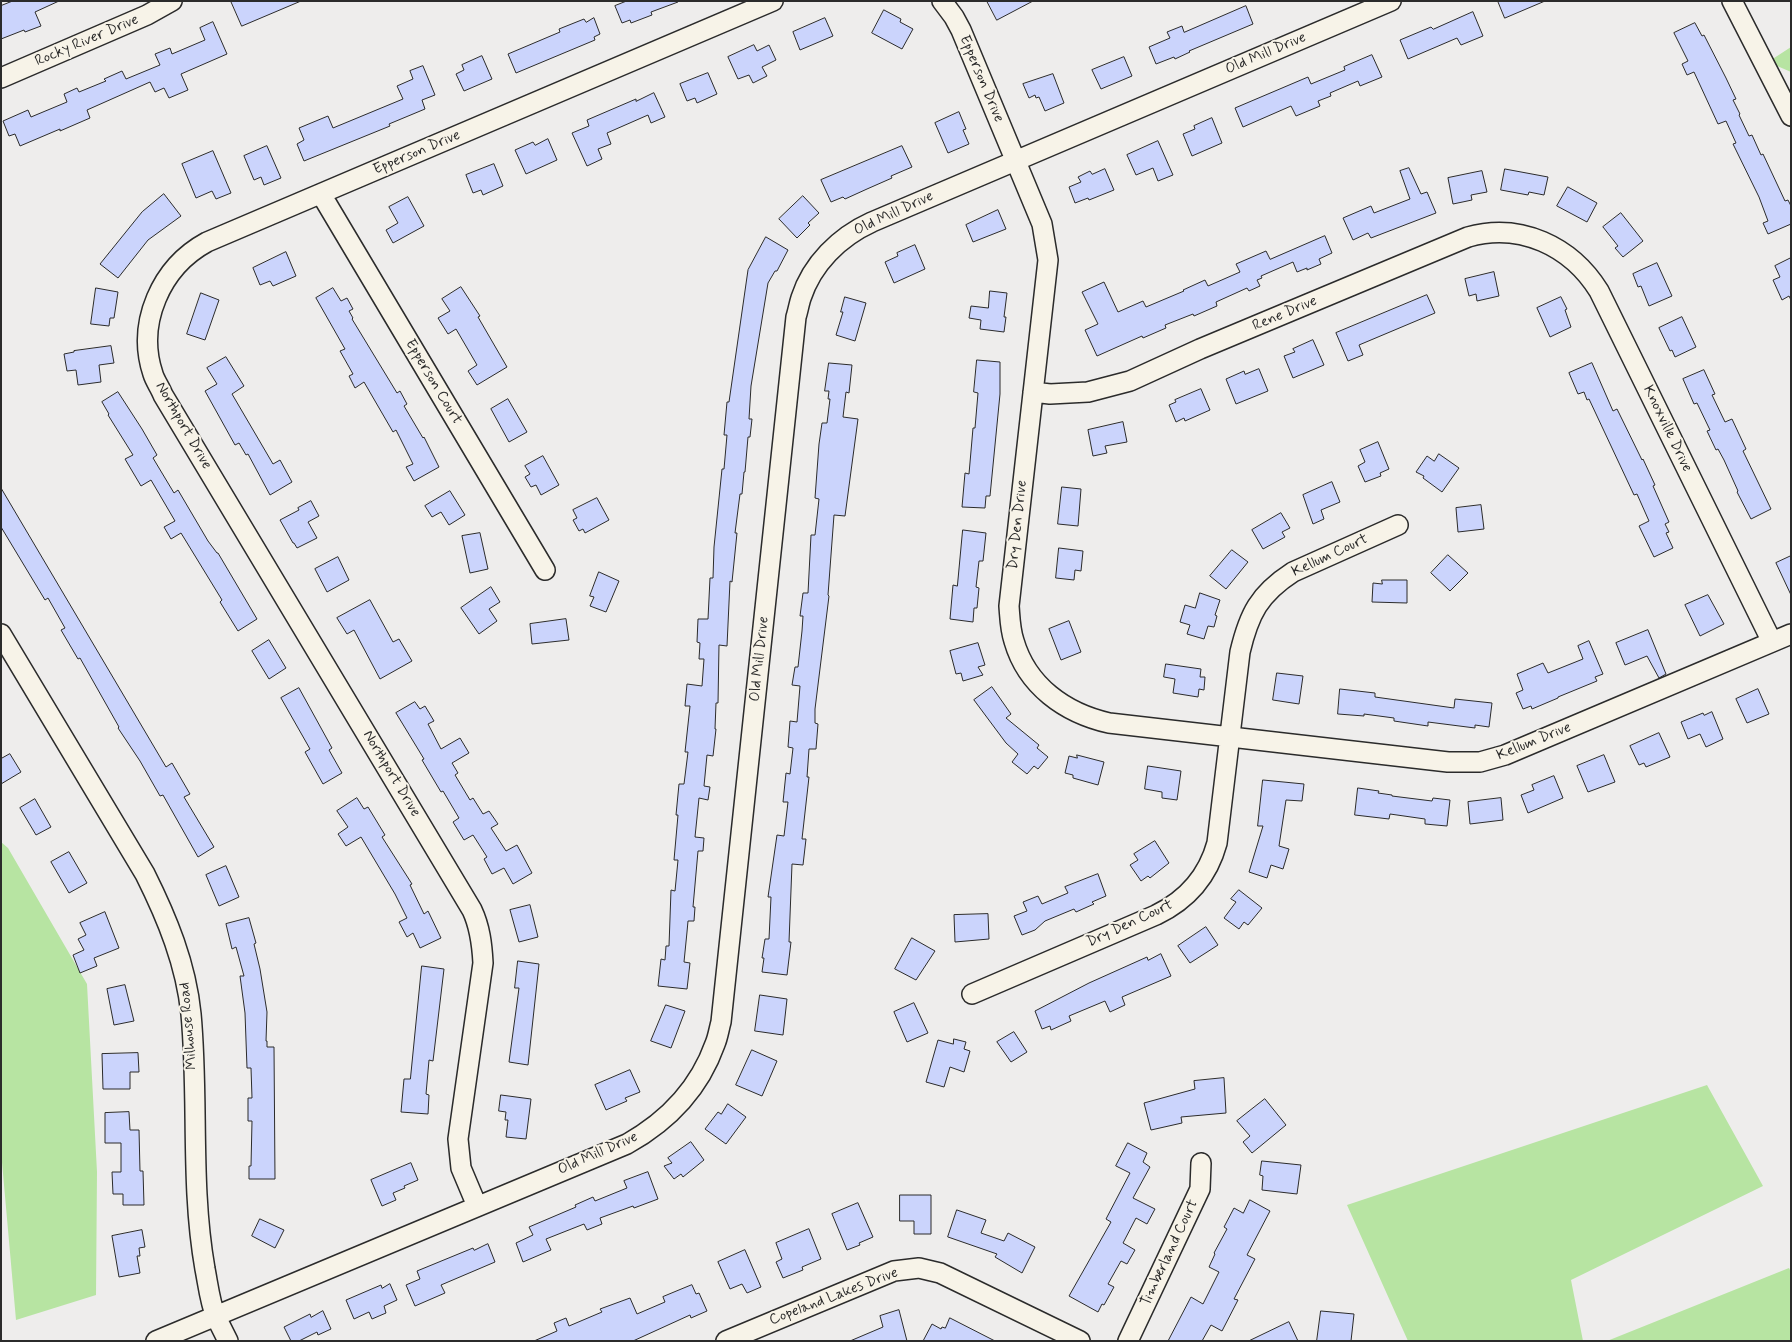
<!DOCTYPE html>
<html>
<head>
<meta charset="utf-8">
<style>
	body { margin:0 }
	#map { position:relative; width:1792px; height:1342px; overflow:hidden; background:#eeedec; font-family:Mynerve,sans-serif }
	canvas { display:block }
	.frame { position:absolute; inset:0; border:2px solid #2b2b2b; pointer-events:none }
</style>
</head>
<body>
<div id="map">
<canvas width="1792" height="1342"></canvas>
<div class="frame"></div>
</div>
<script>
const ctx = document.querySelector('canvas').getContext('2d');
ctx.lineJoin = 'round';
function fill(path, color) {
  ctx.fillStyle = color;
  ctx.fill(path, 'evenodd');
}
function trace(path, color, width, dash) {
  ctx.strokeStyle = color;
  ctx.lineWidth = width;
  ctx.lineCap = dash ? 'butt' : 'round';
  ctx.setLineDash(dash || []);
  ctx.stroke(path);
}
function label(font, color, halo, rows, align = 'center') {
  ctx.font = font + ' Mynerve,sans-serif';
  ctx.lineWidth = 4;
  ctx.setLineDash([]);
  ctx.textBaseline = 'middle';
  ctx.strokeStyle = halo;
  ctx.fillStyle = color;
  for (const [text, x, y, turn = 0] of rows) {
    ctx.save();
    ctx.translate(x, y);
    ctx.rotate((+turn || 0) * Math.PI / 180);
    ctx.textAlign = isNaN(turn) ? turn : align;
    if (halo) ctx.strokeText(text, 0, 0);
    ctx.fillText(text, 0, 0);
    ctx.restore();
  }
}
fill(new Path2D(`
	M1791 47V72L1768 62Z
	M1 842 8 848 87 984 97 1172 96 1295 16 1320 1 1151Z
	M1707 1085 1763 1186 1571 1280 1583 1341H1408L1347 1205Z
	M1789 1268 1791 1272V1341H1607Z`), '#b7e4a2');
const building = new Path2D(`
	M13 1H59L35 12 41 26 25 32 24 30 1 39V6Z
	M231 1H301L242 26Z
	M627 1H677L678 2 651 12 652 15 631 23 630 20 622 23 615 6Z
	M987 1H1033L997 20Z
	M1498 1H1545L1505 18Z
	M1246 6 1253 24 1189 51 1190 52 1175 59 1174 57 1156 64 1149 47 1170 38 1167 32 1182 26 1184 32Z
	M884 10 901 19 900 22 913 29 902 49 872 33Z
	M1473 12 1483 36 1461 45 1457 38 1408 59 1400 40 1431 27 1433 29Z
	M594 18 600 34 594 37 595 40 516 73 508 54 560 32 559 29 584 19 586 22Z
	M825 18 833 36 800 50 793 32Z
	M213 22 227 54 181 74 188 90 169 98 164 88 155 92 150 82 87 110 90 118 60 131V129L20 146 15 134 9 136 3 121 28 110 31 117 67 102 64 94 77 88 79 92 106 81 104 79 122 71 126 79 160 65 155 54 170 48 172 54 205 40 200 28Z
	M1695 23 1702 36 1704 35 1726 78 1736 99 1733 100 1740 114 1739 115 1749 136 1752 135 1761 155 1763 154 1785 201 1788 200 1791 206V224L1768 234 1763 223 1768 221 1759 197 1733 144 1736 143 1726 121 1718 124 1694 72 1687 75 1682 64 1688 61 1674 33Z
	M754 45 757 51 769 45 776 60 762 67 767 76 753 83 749 75 738 79 728 57Z
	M1372 55 1382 77 1360 86 1358 81 1330 93 1331 96 1318 101 1320 106 1296 116 1291 106 1243 127 1235 108 1308 77 1311 84 1345 70 1344 67Z
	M482 56 492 79 464 91 456 74 464 70 462 65Z
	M1124 57 1132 76 1101 89 1092 70Z
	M423 66 435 95 422 100 425 109 389 124 390 126 304 161 297 144 304 140 299 128 328 116 333 128 403 99 397 86 413 79 410 71Z
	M708 73 717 94 697 103 695 98 687 101 680 84Z
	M1053 74 1064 103 1045 111 1039 97 1036 98 1035 95 1029 98 1023 84Z
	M654 93 665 117 651 123 648 115 607 133 611 144 598 149 602 159 587 166 572 133 589 126 587 120 636 99V101Z
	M959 112 966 129 963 130 969 144 948 153 935 123Z
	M1212 118 1222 143 1192 156 1183 134 1195 129 1194 126Z
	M548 139 557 160 526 174 515 150 533 142 535 145Z
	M1158 141 1173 175 1158 181 1153 168 1136 175 1127 155Z
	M267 146 281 178 264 185 261 177 254 180 244 156Z
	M902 146 912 167 891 176 892 178 867 189 845 199 843 197 831 202 821 180Z
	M213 151 231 193 216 199 212 191 196 198 182 164Z
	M494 164 503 186 483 195 481 190 473 193 466 175Z
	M1409 168 1421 194 1427 192 1436 213 1371 238 1368 233 1353 240 1343 218 1371 206 1374 213 1410 199 1400 171Z
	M1105 169 1114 190 1089 200 1088 198 1075 203 1069 187 1081 182 1078 177 1090 171 1092 174Z
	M1505 169 1548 177 1544 195 1529 192 1528 195 1501 190Z
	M1482 171 1487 192 1471 195 1472 200 1453 204 1448 178Z
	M1568 187 1597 203 1587 222 1557 206Z
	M164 194 181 216 148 240 118 278 100 264 142 212Z
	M803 196 819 213 808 223 810 225 797 238 779 219Z
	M408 197 424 226 393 243 386 230 398 223 389 207Z
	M998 210 1006 229 973 242 966 225Z
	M1621 213 1643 241 1623 257 1615 248 1618 246 1603 227Z
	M1325 236 1332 253 1319 259 1321 264 1307 270V268L1297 272 1293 262 1261 276 1262 278 1257 280 1260 286 1249 291 1247 288 1216 302 1217 306 1194 316 1193 314 1165 325 1166 328 1143 338 1142 336 1097 356 1085 330 1098 324 1082 292 1104 282 1118 312 1143 301 1146 307 1184 291 1183 290 1205 280 1208 286 1240 272 1236 264 1266 251 1270 259Z
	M766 237 788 250 777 271H775L768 283 751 386 749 419H752L750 437H748L745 472H744L742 494H740L735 533H737L732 582 730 581 727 646 719 645 718 703H716L715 729H716L713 756 707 755 704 786 710 787 708 800 699 798 695 837 704 838 703 851H698L693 907H695L694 921H688L687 932 684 962 690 963 687 989 658 986 661 959 665 960 666 946H669L671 890 675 891 678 860H674L678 815H676L679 784H684L688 752H685L690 706H685L687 684 702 686 704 659H699L700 643 697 642 698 619H708L710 578H713L714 547 722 469H724L727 435H724L727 402H729L748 270Z
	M915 245 925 269 894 283 885 262 898 256 897 253Z
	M286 252 296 276 273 286 270 281 260 285 253 268Z
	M1791 258V300L1789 296 1782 300 1773 280 1780 277 1775 266Z
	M1657 263 1672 296 1649 306 1641 286 1638 287 1633 274Z
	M1494 272 1499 296 1477 301 1476 294 1469 296 1465 279Z
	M461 287 480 316 478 317 507 367 477 385 468 371 477 365 456 329 448 334 438 318 450 311 442 299Z
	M96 288 118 292 114 318H110L109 326 91 324Z
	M333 288 341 301 347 298 353 309 349 311 353 318 352 319 397 393 400 391 407 404 404 406 423 438 424 437 439 467 414 481 406 467 413 464 396 430 393 432 364 382 355 388 349 376 353 374 340 351 345 349 316 298Z
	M990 291 1007 293 1004 317H1006L1004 332 980 329 981 320 969 318 971 306 988 308Z
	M201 293 219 300 205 340 187 334Z
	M1427 295 1435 313 1359 345 1363 355 1348 361 1336 333Z
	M845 297 866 303 855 341 836 335 843 312H841Z
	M1561 297 1567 309 1565 310 1571 327 1550 337 1537 308Z
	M1682 317 1696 347 1675 357 1672 350 1670 351 1659 328Z
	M1313 340 1324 365 1293 378 1284 356 1295 352 1293 349Z
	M111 346 114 363 99 365 101 382 78 385 76 370 67 371 64 354 74 352V351Z
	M226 357 244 386 232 394 273 464 280 460 292 482 270 495 248 454 246 455 239 443 235 445 205 391 217 384 207 368Z
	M977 360 1000 362V394L990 496H986L985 508 962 507 965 473 969 474 973 428H975L978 393 974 392Z
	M829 363 852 365 849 393 846 392 843 417 858 419 845 516 834 515 828 595 829 596 815 709V723L818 724 816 749H809L807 777H809L802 839H806L803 865 792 864 789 942H791L787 975 762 972 764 958H762L765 939H769L771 897H768L777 835 784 836 788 802H783L786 773 790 774 793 748 788 747 790 721 797 722 800 686 792 685 795 667H798L802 631 803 616H800L803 593H808L811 535H815L819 499 815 498 819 444 822 423H827L830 399H828L829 391H825Z
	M1592 363 1613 411 1617 409 1642 460 1643 459 1655 485 1653 486 1669 522 1665 524 1669 532 1666 533 1673 548 1654 557 1639 526 1649 521 1637 494 1634 495 1589 399 1587 400 1584 392 1578 394 1569 373Z
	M1259 369 1268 391 1236 404 1226 379 1244 371 1245 374Z
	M1704 370 1715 394 1712 395 1725 422 1732 419 1746 449 1743 451 1771 509 1751 519 1737 492 1738 491 1724 460 1718 449 1716 450 1707 431 1710 430 1697 403 1694 404 1683 379Z
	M1201 389 1210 410 1185 421 1184 418 1176 422 1169 405 1176 402 1175 400Z
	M118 392 142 429 157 455 153 458 174 493 178 490 208 541 217 553H218L257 619 238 631 220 602 222 600 181 533 171 539 164 527 175 521 151 480 141 486 125 459 133 455 108 415 109 414 102 402Z
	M508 399 527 432 509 442 491 409Z
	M1123 422 1127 442 1105 446 1107 453 1093 456 1088 430Z
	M1378 442 1389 469 1380 473 1381 476 1365 482 1358 466 1365 462 1360 450Z
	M1439 454 1459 468 1442 492 1423 478 1424 476 1416 472 1427 456 1434 461Z
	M543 456 559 485 541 495 536 485 531 487 525 477 530 474 525 466Z
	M1332 482 1340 502 1321 510 1324 519 1313 524 1303 495Z
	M1062 487 1081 489 1078 526 1058 524Z
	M1 488 166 767 172 763 190 794 184 797 214 847 198 857 163 795 160 796 140 761 118 728 119 727 80 658 78 659 61 630 65 628 48 598 45 600 1 527Z
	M450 491 465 515 449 525 441 512 432 517 425 506Z
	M597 498 609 520 585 533 583 529 579 531 573 520 577 518 573 510Z
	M311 501 319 516 308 522 317 538 297 548 294 543H293L280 520 299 510 298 508Z
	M1481 505 1484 529 1458 532 1456 508Z
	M1281 513 1290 528 1282 532 1285 537 1263 549 1252 530Z
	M963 530 986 533 983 561H979L976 587 979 588 977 608H974L973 622 950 619 953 585 957 586Z
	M480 533 488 569 470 573 462 536Z
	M1059 548 1083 551 1081 571 1075 570 1074 580 1056 578Z
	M1232 550 1248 562 1226 589 1210 576Z
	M1448 555 1468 573 1450 591 1431 573Z
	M1791 556V595L1776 563Z
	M338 557 349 580 327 592 315 569Z
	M599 572 619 581 606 612 590 606 594 597 590 596Z
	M1382 580H1407V603L1372 602 1373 583 1382 584Z
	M491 587 500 602 489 609 497 621 479 634 461 608Z
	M1200 593 1220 600 1215 615 1217 616 1214 627 1208 626 1204 639 1187 634 1190 625 1180 622 1185 605 1195 608Z
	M1708 595 1724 624 1700 636 1685 605Z
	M370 600 393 642 399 639 412 661 380 679 354 630 347 634 337 618Z
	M566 619 569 640 532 644 530 624Z
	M1069 621 1081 652 1061 660 1049 629Z
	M1648 630 1666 674 1659 678 1647 656 1625 665 1616 643Z
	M269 640 286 668 269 679 252 651Z
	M1589 641 1603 674 1595 677 1597 681 1558 697V698L1532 709 1531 706 1523 709 1516 693 1523 690 1517 674 1543 663 1548 673 1583 659 1578 646Z
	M978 643 985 665 978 667 983 675 963 681 961 673 956 674 950 651Z
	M1166 664 1201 669 1200 677H1205L1204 690 1199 689 1198 697 1173 693 1175 679 1164 677Z
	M1277 673 1303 676 1299 704 1273 700Z
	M992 687 1011 714 1006 718 1039 745 1037 748 1048 757 1038 769 1034 766 1027 774 1012 762 1018 754 1006 743 974 700Z
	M299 688 332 748 329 750 342 773 323 784 305 752 310 749 281 698Z
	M1340 689 1375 693V697L1454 708 1455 699 1492 703 1489 727 1475 725V728L1428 722V726L1394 721V718L1364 714V716L1338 714Z
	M1758 689 1769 714 1747 723 1736 699Z
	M415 702 420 709 425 706 434 721 428 724 441 749 460 738 469 753 452 763 458 773 455 775 470 800 473 798 483 814 489 811 498 824 491 828 506 851 517 845 532 873 513 884 504 868 492 874 484 859 487 857 473 835 464 840 453 822 459 818 443 791 441 792 422 760 424 759 396 713Z
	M1712 712 1723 739 1706 747 1700 734 1688 739 1681 722 1703 713 1704 715Z
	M1659 733 1670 757 1646 767 1644 763 1639 765 1630 746Z
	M10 754 21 772 1 784V759Z
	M1077 755 1104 762 1098 785 1073 778V775L1065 773 1069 756 1077 758Z
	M1604 755 1615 782 1588 792 1577 766Z
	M1148 766 1181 771 1177 800 1162 798V792L1145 789Z
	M1554 776 1563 798 1528 813 1521 795 1534 790 1532 785Z
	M1263 780 1304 784 1302 801 1286 800 1279 846 1289 849 1283 869 1271 865 1267 878 1249 872 1263 826H1258Z
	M1358 788 1379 791 1378 793 1392 795V796L1432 801 1433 798 1450 800 1447 826 1425 824V819L1390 814 1389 819 1355 815Z
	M357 798 364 809 368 807 385 835 382 837 412 884 410 885 424 914 428 911 441 938 420 948 413 933 407 937 399 922 407 918 395 894 361 837 346 846 338 834 348 827 337 811Z
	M1501 798 1503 820 1470 824 1468 802Z
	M35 799 51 827 36 835 20 808Z
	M1155 841 1169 863 1150 878 1148 876 1141 881 1130 865 1138 860 1134 854Z
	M69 852 87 883 69 893 51 862Z
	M226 866 239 897 219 906 206 875Z
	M1098 874 1106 896 1092 902 1094 904 1076 912 1074 909 1045 921 1035 930 1022 935 1014 916 1027 911 1023 902 1038 896 1042 904 1068 893 1065 887Z
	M1239 890 1262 908 1248 925 1244 922 1239 929 1224 918 1236 902 1231 899Z
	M530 905 538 937 519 942 510 910Z
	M105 912 119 948 94 958 97 966 80 973 73 955 84 950 78 939 86 935 80 923Z
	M988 914 989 939 955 942 954 915Z
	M249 918 256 943 254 944 260 969 267 1012 266 1041H267V1047H274L275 1179H249V1166H251L252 1121H248V1098H252L251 1068H247L245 1013 240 976H244L236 947 232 949 226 924Z
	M1206 927 1218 945 1190 963 1178 946Z
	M912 938 935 951 916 980 895 969Z
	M1161 954 1171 976 1122 997 1125 1005 1110 1012 1105 1001 1069 1016 1071 1021 1051 1030 1050 1026 1042 1029 1035 1011 1089 983 1147 957 1148 960Z
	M518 961 539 964 528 1065 509 1062 519 988H515Z
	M422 966 444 969 433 1061 429 1060 426 1094 429 1095 428 1114 401 1112 404 1079H410Z
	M125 985 134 1021 114 1025 107 989Z
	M760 995 787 999 783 1035 755 1031Z
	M914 1003 928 1033 907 1042 894 1012Z
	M666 1005 685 1011 671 1048 651 1041Z
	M1014 1032 1027 1052 1011 1062 997 1042Z
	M954 1039 966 1042 964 1049 970 1051 964 1072 950 1067 944 1087 926 1082 938 1040 953 1044Z
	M752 1050 777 1061 762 1096 736 1085Z
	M138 1053 139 1072H130V1089H103L102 1054Z
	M630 1070 640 1092 625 1098 627 1101 606 1110 595 1085Z
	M1224 1078 1226 1113 1181 1117 1182 1123 1151 1130 1144 1103 1195 1089 1194 1081Z
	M501 1095 531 1099 526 1139 506 1137 508 1120H505L506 1112 499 1111Z
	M1265 1099 1286 1125 1252 1153 1243 1142 1250 1136 1237 1121Z
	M728 1104 746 1117 726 1144 705 1129 718 1112 721 1114Z
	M129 1112 130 1130H139L140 1171H143L144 1205H123V1194H113L112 1172H121V1143H105V1113Z
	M691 1142 704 1160 683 1177 681 1174 674 1179 664 1166 672 1163 668 1158Z
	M1128 1143 1147 1153 1143 1162 1150 1167 1133 1198 1155 1209 1147 1224 1136 1218 1123 1243 1135 1250 1127 1264 1121 1261 1108 1284 1114 1287 1104 1305 1102 1304 1098 1312 1069 1296 1111 1222 1106 1219 1130 1173 1116 1166Z
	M1262 1161 1301 1165 1297 1194 1262 1190 1263 1176 1260 1175Z
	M411 1163 418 1180 404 1186 405 1188 393 1193 396 1200 382 1206 371 1180Z
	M648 1172 658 1199 634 1208 633 1206 600 1218 602 1224 587 1230 584 1224 546 1239 551 1250 523 1262 516 1243 533 1235 529 1227 576 1207 575 1205 593 1197 595 1201 627 1188 624 1181Z
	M900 1195H931V1234H914V1221H900Z
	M1250 1200 1270 1211 1247 1255 1255 1259 1234 1299 1238 1300 1222 1331 1211 1325 1202 1341H1168L1191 1297 1203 1304 1219 1272 1209 1267 1215 1254 1214 1253 1227 1229 1224 1227 1234 1208 1243 1213Z
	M858 1203 873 1237 859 1243 860 1245 847 1250 832 1214Z
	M957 1210 986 1220 981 1233 1004 1241 1008 1233 1035 1247 1022 1273 995 1257 997 1254 948 1237Z
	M260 1219 284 1230 275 1248 252 1236Z
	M809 1229 821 1259 802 1267 803 1270 783 1278 776 1262 782 1259 776 1243Z
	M142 1230 145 1247 139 1248 140 1256H137L140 1273 119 1277 112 1236Z
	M488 1244 495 1262 441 1285 445 1293 415 1306 406 1285 420 1279 417 1271 473 1248 474 1250Z
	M745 1250 761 1287 747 1293 742 1284 730 1289 718 1262Z
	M390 1284 397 1300 384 1306 386 1313 372 1319 369 1312 354 1319 346 1300 381 1285 382 1288Z
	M692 1285 696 1294 699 1293 707 1311 691 1318 690 1315 633 1341H534L557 1331 554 1323 566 1318 569 1326 602 1312 600 1309 630 1298 637 1314 665 1302 663 1297Z
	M899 1310 907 1341H850L883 1327 880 1316Z
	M323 1311 331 1329 318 1335 317 1332 299 1341H291L284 1327 310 1314 311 1317Z
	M1321 1311 1354 1314 1351 1341H1317Z
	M950 1318 995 1341H923L932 1324 941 1329 942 1327 945 1328Z
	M1289 1322 1298 1341H1249Z`);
fill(building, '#cbd4fc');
trace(building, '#2b2b2b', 1);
const minor = new Path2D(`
	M942 1 954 17 961 30 1042 224 1048 260 1009 606C1010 618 1010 629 1014 641 1027 686 1065 713 1109 723L1448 762H1480L1505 755 1791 634
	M1732 1 1791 116
	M1 78 147 15 172 1
	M321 194 545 570
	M1033 392 1050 394 1088 392 1130 381 1200 349 1468 237C1520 222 1571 246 1599 291L1772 642
	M1 634 145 874C167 918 186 964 191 1014 199 1099 190 1184 205 1269 208 1284 210 1303 216 1317 220 1325 224 1333 228 1341
	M972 994 1156 915C1187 900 1208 876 1217 843L1240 652C1249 614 1259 594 1293 572L1398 525
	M477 1206 461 1168 458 1139 483 963C482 944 480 927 472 910L163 395C160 387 155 381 153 374 136 323 161 267 207 242L773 1
	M156 1341 627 1144C668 1121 699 1089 715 1044 718 1037 719 1029 721 1022L796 317C798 311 799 304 801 298 812 264 839 237 872 222L1391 1
	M726 1341 894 1271 919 1268 940 1273 1080 1341
	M1128 1341 1200 1189 1201 1163`);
trace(minor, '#2b2b2b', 22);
trace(minor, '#f7f3e8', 19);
label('15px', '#2b2b2b', '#f7f3e8', [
	["Rocky River Drive",87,41,-23],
	["Old Mill Drive",1266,54,-23],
	["Epperson Drive",981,79,67],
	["Epperson Drive",417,153,-23],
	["Old Mill Drive",894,214,-25],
	["Rene Drive",1285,314,-23],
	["Epperson Court",433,382,59],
	["Northport Drive",183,426,60],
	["Knoxville Drive",1667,429,64],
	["Dry Den Drive",1018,525,-84],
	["Kellum Court",1330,556,-25],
	["Old Mill Drive",760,659,-84],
	["Kellum Drive",1534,742,-22],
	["Northport Drive",391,774,59],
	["Dry Den Court",1130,924,-25],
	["Milhouse Road",189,1026,-95],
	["Old Mill Drive",598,1154,-24],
	["Timberland Court",1170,1253,-65],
	["Copeland Lakes Drive",834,1297,-21]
]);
</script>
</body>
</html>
